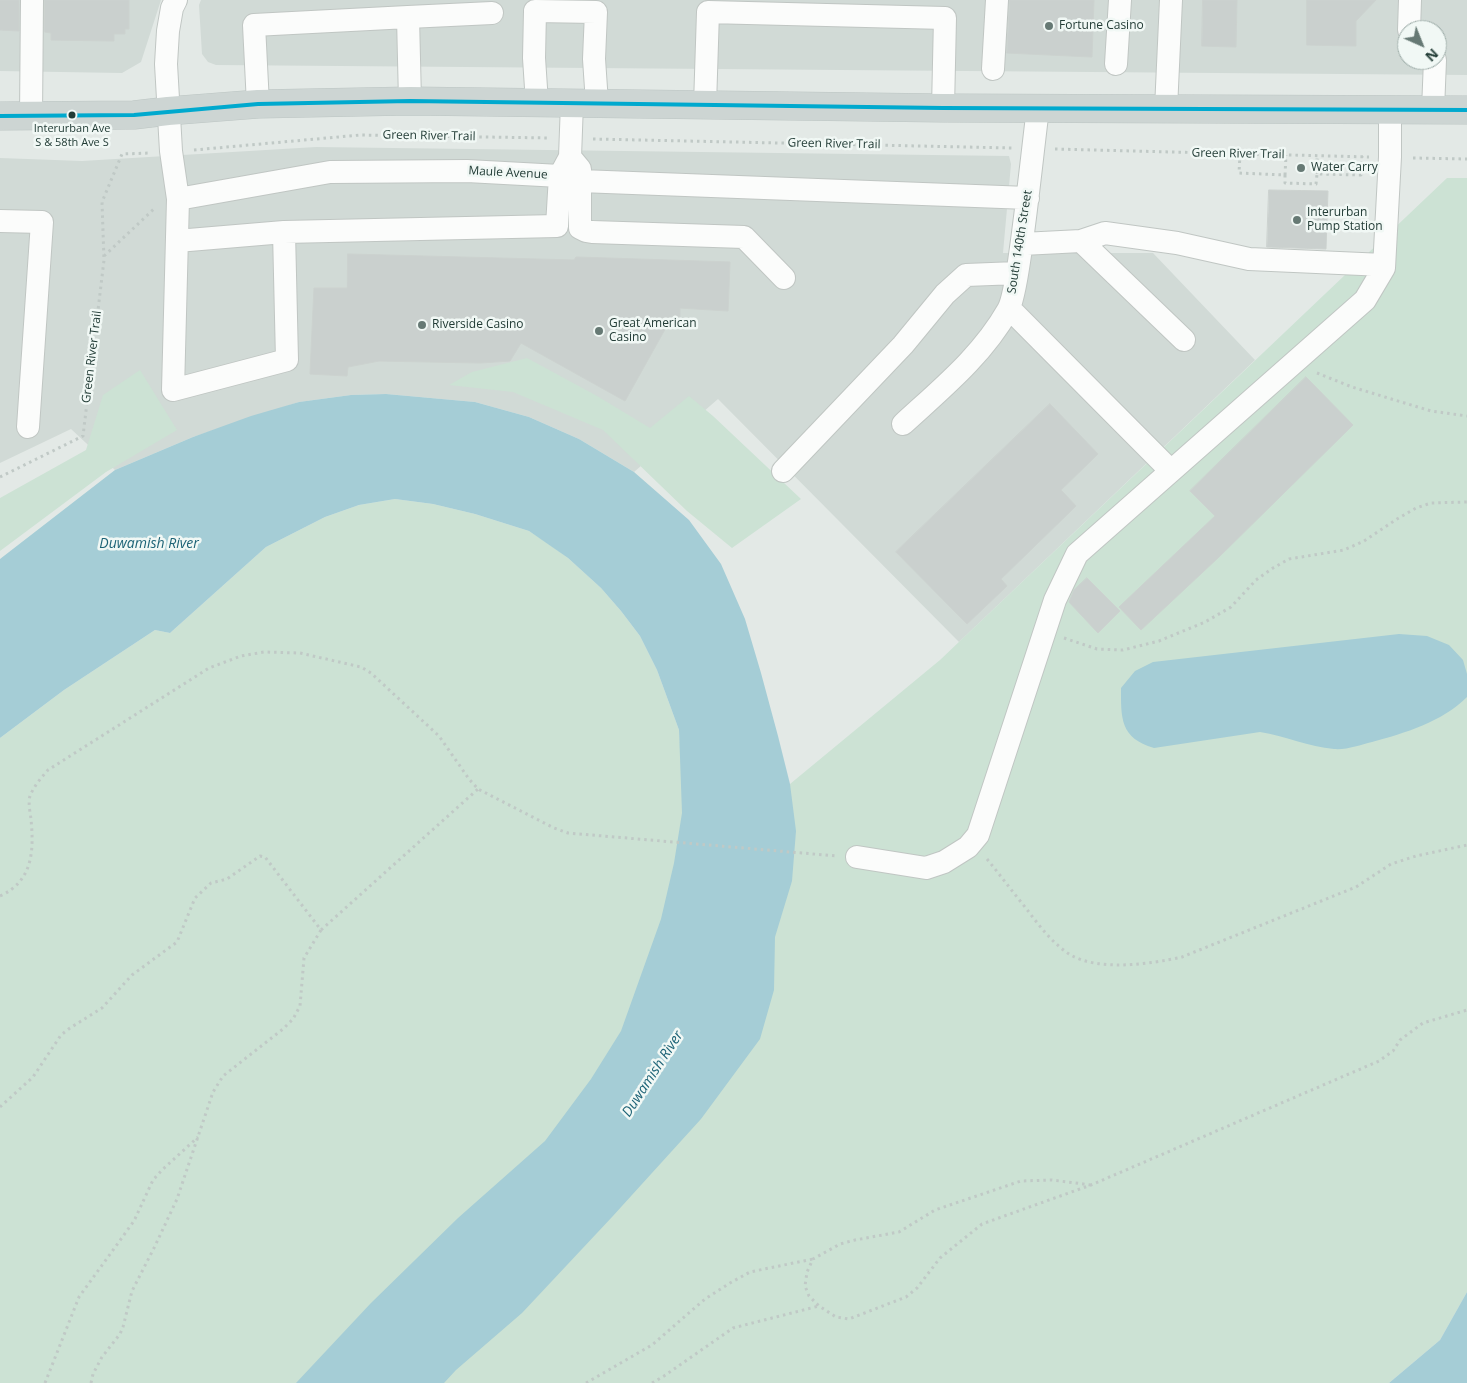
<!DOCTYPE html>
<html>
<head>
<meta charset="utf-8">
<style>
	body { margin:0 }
	#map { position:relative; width:1467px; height:1383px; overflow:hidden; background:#e3e9e6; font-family:"Open Sans",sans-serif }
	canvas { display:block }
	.north { position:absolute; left:1397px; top:20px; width:50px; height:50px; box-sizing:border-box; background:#f1f8f5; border:1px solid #9eada9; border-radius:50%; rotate:136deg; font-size:14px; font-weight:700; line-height:20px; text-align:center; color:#223c36 }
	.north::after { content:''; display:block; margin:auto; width:18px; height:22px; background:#667974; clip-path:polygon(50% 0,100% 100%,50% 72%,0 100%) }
</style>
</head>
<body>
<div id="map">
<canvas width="1467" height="1383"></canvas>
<div class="north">N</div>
</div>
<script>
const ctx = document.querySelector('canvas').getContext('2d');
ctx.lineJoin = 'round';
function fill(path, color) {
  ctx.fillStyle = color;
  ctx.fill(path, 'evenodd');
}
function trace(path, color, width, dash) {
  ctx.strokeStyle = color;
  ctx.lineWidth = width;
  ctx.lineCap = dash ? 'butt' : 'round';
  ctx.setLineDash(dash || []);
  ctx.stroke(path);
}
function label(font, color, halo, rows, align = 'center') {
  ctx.font = font + ' "Open Sans",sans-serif';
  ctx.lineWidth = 5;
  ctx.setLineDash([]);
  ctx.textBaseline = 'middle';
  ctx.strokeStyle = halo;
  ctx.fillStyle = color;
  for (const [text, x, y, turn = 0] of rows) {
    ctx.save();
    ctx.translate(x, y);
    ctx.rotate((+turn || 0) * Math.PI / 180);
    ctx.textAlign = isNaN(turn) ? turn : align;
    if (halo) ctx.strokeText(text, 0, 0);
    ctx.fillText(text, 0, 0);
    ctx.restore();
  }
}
fill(new Path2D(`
	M0 0H161L141 62 122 73 0 71Z
	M201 0H1467V75L216 65 208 62 202 54 199 5ZM1407 30H1437V60H1407Z
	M316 147 1009 156 1011 164 1003 253H1153L1255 360 959 642 718 399 634 472 579 439 529 417 475 402 386 394 351 395 299 402 193 437 115 470 71 429 0 463V158L82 161Z`), '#d1dad6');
fill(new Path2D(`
	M1447 178H1467V1292L1440 1340 1389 1383H0V738L64 690 155 630 170 633 266 547 325 517 359 505 395 499 433 504 475 514 529 531 549 544 568 558 601 588 621 611 640 636 657 670 679 730 682 773 790 784 940 660Z
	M527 358 597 396 650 428 689 396 713 416 801 499 732 548 687 511 603 430 513 392 449 385 472 372Z
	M140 370 177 430 106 472 0 551V498L86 450 103 395Z`), '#cce2d4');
fill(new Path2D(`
	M386 394 475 402 529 417 579 439 634 472 689 520 721 564 745 619 761 673 778 736 790 784 796 831 792 881 775 937 774 990 760 1039 701 1119 612 1217 522 1313 456 1370 444 1383H296L371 1303 458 1218 545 1141 591 1079 621 1031 661 919 674 863 682 813 679 730 657 670 640 636 621 611 601 588 568 558 529 531 475 514 433 504 395 499 359 505 325 517 266 547 170 633 155 630 64 690 0 738V559L115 470 193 437 251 416 299 402 351 395Z
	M1399 634 1427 636 1449 645 1463 660 1467 674V697C1442 722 1405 733 1372 742 1360 745 1347 750 1334 749 1309 747 1285 736 1260 732L1154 748C1120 738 1121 718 1121 688L1135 671 1153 662Z
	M1467 1292V1383H1389L1440 1340Z`), '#a5cdd6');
const building = new Path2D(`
	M0 0H19V31L0 30Z
	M45 0H129V29H125V34H114V41L51 40V33L45 32Z
	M1010 0H1094L1092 57 1007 53Z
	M1203 0H1237L1236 47 1202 46Z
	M1307 0H1376L1356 21V46L1307 45Z
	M1269 190 1328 191 1326 249 1267 247Z
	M348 254 574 260 576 257 730 262 728 311 680 308V317L673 315 625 401 521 343 510 361 480 363 379 361 348 367 347 376 310 374 314 288H347Z
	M1306 377 1353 425 1219 557 1141 630 1119 607 1215 516 1190 491Z
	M1050 404 1098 454 1061 490 1076 506 1001 579 1007 586 967 624 896 552Z
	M1087 578 1120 611 1098 633 1069 602 1074 590Z`);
fill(building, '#cad0ce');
trace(building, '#ccd2cf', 1);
const minor = new Path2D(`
	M176 0 172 8 168 31 166 64 171 151 178 199 173 390 287 360 284 232
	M408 17 492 13
	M1409 30 1410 0
	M1116 64 1120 0
	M993 69 997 0
	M537 103 534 58 535 11 596 12 594 59 597 103
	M258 104 254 25 408 17 410 101
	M705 105 708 12 945 18 943 108
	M1166 109 1171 0
	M1433 110 1435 60
	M31 117 32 0
	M570 157 580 169V228L586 231 592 232 744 237 784 278
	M563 170 570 157 572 103
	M580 181 1028 198
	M0 221 42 222 28 427
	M177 241 284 232 557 226 560 176 467 171 330 172 178 199
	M1081 241 1105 233 1177 243 1249 259 1384 265
	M1022 244 1081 241 1184 340
	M1009 308 1171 471
	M903 424C941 389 982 356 1008 310 1014 299 1018 268 1020 255 1027 206 1032 157 1038 108
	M783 471 903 345 945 294 966 275 1017 273
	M857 857 926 868 944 862 968 847 978 835 1055 600 1077 554 1365 300 1384 268 1390 157V110`);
const major = new Path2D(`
	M0 116 134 115 168 111 258 104 410 101 943 108 1467 110`);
trace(minor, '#c0c6c3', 24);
trace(major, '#bcc5c3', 29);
trace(new Path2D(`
	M593 139 1012 148
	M1055 149 1369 157
	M194 150 360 135 549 138
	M1240 154 1239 173 1285 175V183L1316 184 1317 174 1361 175 1362 156
	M1413 158 1467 159
	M1317 174V155
	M1285 175 1286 155
	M104 256 156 207
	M1317 373 1352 387 1431 411 1467 416
	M0 477 83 436 104 260 102 202 122 154 150 153
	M1064 638 1097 649 1123 650 1159 641 1205 622 1231 607 1256 580 1273 568 1289 559 1344 550 1364 541 1397 519 1416 508 1431 503 1467 502
	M987 859C1000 875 1012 891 1025 907 1038 924 1051 942 1069 954 1098 972 1150 964 1182 957L1356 887 1391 864 1416 856 1467 845
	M0 896C33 881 34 851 31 819 30 812 28 802 30 796 34 786 41 778 48 770L209 668 241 656 264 652 300 653 361 667 371 673 439 736 469 779 478 789 554 828 568 833 837 856
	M0 1107 33 1077 61 1035 70 1028 102 1008 132 975 177 942 195 898 211 883 227 879 260 856 265 857 321 930 478 789
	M1091 1185 1052 1180 1021 1181 935 1210 899 1232 855 1240 840 1244 813 1259 807 1272 805 1286 809 1296 819 1306 836 1317 849 1319 906 1297 917 1288 940 1258 982 1224 1091 1185 1379 1061 1393 1051 1400 1040 1423 1023 1467 1010
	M45 1383 79 1297 134 1221 153 1180 162 1170 198 1137
	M91 1383 93 1374 102 1357 120 1334 123 1327 132 1291 155 1246 177 1199 213 1092 223 1076 283 1029 293 1019 300 1006 304 958 321 930
	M586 1383 652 1345 705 1299 730 1283 750 1272 813 1259
	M652 1383 664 1376 733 1328 819 1306`), '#c0c9c6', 3, [2.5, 4]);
trace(minor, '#fbfcfb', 22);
trace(major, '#cdd5d3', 28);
trace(new Path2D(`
	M0 116 134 115 258 104 410 101 943 108 1467 110`), '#00a9ce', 4);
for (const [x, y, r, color] of [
	[1049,26,5,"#667974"],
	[72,115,4.5,"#223c36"],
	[1301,168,5,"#667974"],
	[1297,220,5,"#667974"],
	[422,325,5,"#667974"],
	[599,331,5,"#667974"]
]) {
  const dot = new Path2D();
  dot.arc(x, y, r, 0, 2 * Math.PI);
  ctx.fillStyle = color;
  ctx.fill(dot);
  trace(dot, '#f1f8f5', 2);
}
label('11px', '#223c36', '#f1f8f5', [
	["Interurban Ave",72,129],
	["S & 58th Ave S",72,143]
]);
label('12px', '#223c36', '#f1f8f5', [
	["Fortune Casino",1059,26],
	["Water Carry",1311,168],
	["Interurban",1307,213],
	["Pump Station",1307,227],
	["Great American",609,324],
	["Casino",609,338],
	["Riverside Casino",432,325]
], 'left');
label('12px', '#223c36', '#f1f8f5', [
	["Green River Trail",429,136,1],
	["Green River Trail",834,144,1],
	["Green River Trail",1238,154,1],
	["Maule Avenue",508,173,3],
	["South 140th Street",1020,242,-81],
	["Green River Trail",92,357,-83]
]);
label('italic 14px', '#1d6376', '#f1f8f5', [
	["Duwamish River",149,544],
	["Duwamish River",653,1074,-57]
]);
</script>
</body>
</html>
